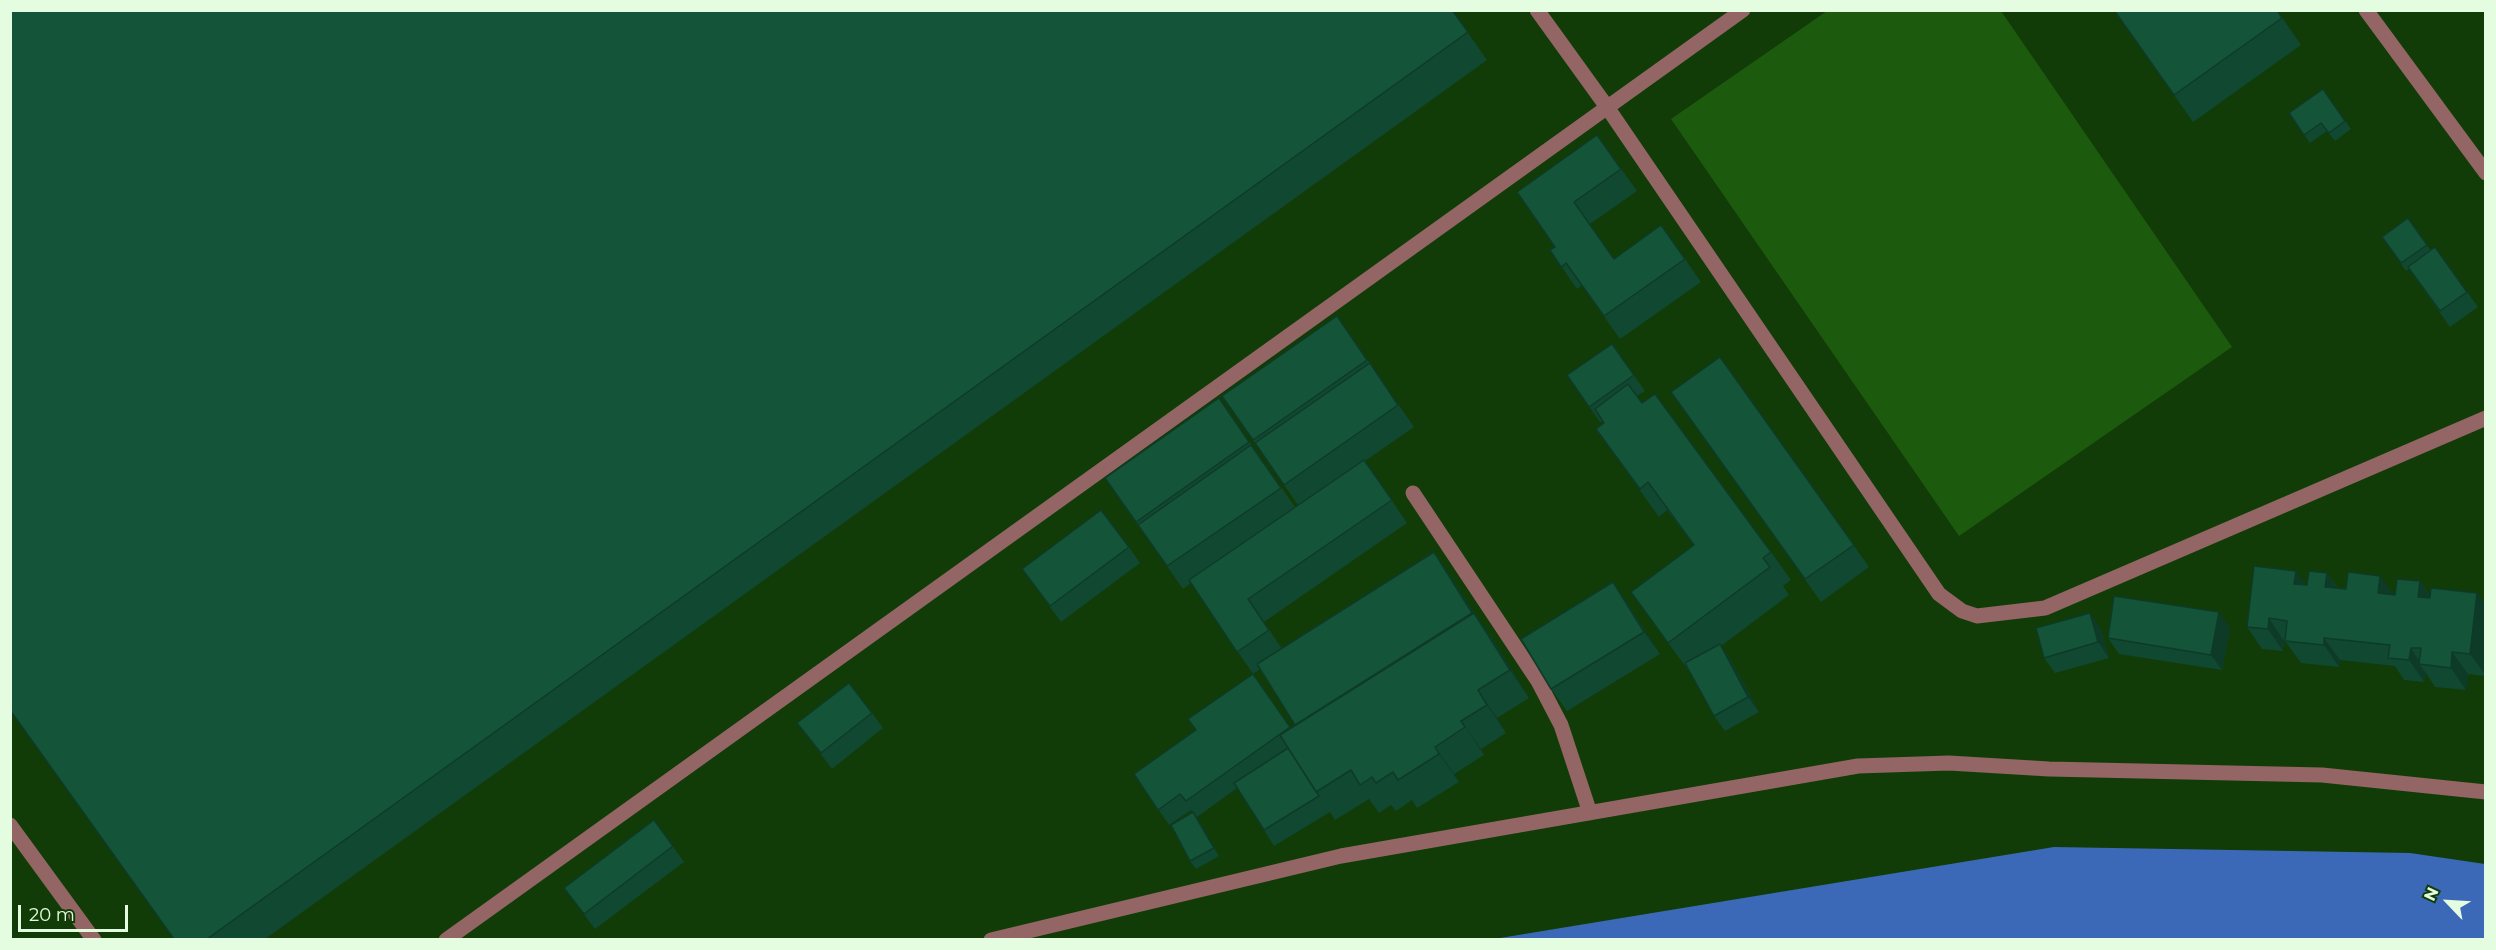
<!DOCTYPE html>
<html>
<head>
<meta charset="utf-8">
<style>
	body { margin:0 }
	#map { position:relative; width:2496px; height:950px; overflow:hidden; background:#113c07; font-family:Montserrat,sans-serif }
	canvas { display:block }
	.frame { position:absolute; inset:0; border:12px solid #e4fcdf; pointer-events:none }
	.north { position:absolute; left:2418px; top:872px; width:60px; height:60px; -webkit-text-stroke:4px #113c07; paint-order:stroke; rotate:295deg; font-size:16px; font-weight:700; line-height:24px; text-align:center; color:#e4fcdf }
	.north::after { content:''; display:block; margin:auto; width:21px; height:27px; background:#e4fcdf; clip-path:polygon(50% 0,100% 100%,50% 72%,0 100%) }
	.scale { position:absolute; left:18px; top:905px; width:110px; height:27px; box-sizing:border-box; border:3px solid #e4fcdf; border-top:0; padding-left:8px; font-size:18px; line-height:21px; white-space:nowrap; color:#e4fcdf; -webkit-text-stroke:4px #113c07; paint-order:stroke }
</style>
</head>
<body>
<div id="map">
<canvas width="2496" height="950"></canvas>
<div class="frame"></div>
<div class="north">N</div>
<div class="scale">20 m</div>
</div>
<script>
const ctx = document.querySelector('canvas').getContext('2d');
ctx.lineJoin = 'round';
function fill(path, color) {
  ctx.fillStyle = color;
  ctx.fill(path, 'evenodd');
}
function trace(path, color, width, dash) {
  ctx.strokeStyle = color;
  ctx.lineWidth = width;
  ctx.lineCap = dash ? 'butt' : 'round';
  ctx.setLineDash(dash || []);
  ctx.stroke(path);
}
fill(new Path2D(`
	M1827 11H2001L2232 347 1959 536 1671 119Z`), '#1c5b0d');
fill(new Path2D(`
	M2054 847 2410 853 2485 864V939H1494Z`), '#3b69b7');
trace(new Path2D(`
	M1537 10 1607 107 1939 594 1962 611 1977 616 2045 608 2486 418
	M2366 10 2486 173
	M10 825 94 940
	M446 940 1743 10`), '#936564', 15);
trace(new Path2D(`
	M1413 493 1538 681 1561 725 1590 813
	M991 940 1341 856 1858 766 1949 763 2049 769 2322 775 2486 792`), '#936564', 15);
fill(new Path2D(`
	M1452 10 1487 60 265 939H174Z
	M2114 10H2277L2301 45 2193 122Z
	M2323 89 2351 129 2335 141 2327 131 2310 143 2289 113Z
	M1597 135 1637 191 1590 224 1614 259H1685L1701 282 1620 339 1582 285 1577 289 1550 250 1555 247Z
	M2408 218 2431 251 2435 247 2478 307 2450 327 2409 269 2406 271 2382 237Z
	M1337 316 1414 427 1365 461 1407 523 1264 622 1282 649 1450 575 1474 613 1494 641 1529 698 1497 718 1506 733 1481 749 1484 755 1454 774 1459 782 1417 808 1412 800 1396 811 1391 805 1379 813 1369 799 1335 820 1330 812 1274 846 1237 788 1197 817 1219 856 1196 869 1190 861 1193 812 1191 810 1169 825 1134 774 1196 730 1253 674 1191 583 1183 589 1105 478 1219 398 1295 507 1298 505 1222 396ZM1260 669 1296 726 1291 728 1253 674Z
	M1612 344 1645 391 1637 396 1642 403 1771 552 1791 580 1783 586 1789 595 1721 646 1731 660 1759 712 1725 731 1714 716 1689 670H1688L1631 592 1694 546 1667 510 1659 517 1596 429 1604 423 1603 421 1600 422 1567 375Z
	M1720 357 1869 567 1821 602 1671 392Z
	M1129 547 1140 563 1061 622 1033 584Z
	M2296 571 2305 585H2307L2327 573 2338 588 2346 589 2380 576 2393 595H2395L2420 581 2430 595 2477 593 2486 605V676L2468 674 2466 690 2435 687 2426 673 2424 682 2404 680 2395 666 2340 660 2339 667 2301 663 2285 641H2284L2283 651 2262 649 2247 627Z
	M1628 604 1660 654 1567 711 1551 689Z
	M2090 613 2101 629 2109 658 2055 673 2044 658Z
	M2230 628 2222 670 2119 654 2108 638Z
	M872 713 883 728 832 769 797 723Z
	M654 820 684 862 595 929 564 888Z`), '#114831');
fill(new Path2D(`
	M1434 552 1450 575 1488 635 1472 613Z
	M2296 571 2311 593 2294 584Z
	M2327 573 2342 595 2325 587Z
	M2380 576 2396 598 2378 593Z
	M2420 581 2435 603 2418 597Z
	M1613 582 1628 604 1660 654 1644 632Z
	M2477 593 2486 605V676L2470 654Z
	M2219 612 2230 628 2222 670 2211 655Z
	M1474 613 1494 641 1529 698 1510 670Z
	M2090 613 2101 629 2109 658 2098 642Z
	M2269 618 2284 641 2283 651 2268 629Z
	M2324 638 2340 660 2339 667 2324 645Z
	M1720 644 1731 660 1759 712 1748 697Z
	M2411 648 2422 665 2419 664 2426 673 2424 682 2409 660Z
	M2452 652 2468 674 2466 690 2451 668Z
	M1478 690 1497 718 1506 733 1487 705Z
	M1461 721 1481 749 1484 755 1465 727Z
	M1435 747 1454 774 1459 782 1439 754Z
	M1193 812 1199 820 1219 856 1214 848Z`), '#0e3b28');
const building = new Path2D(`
	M10 10H1452L1468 32 207 939H174L10 710Z
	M2114 10H2277L2282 18 2174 95Z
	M2323 89 2345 121 2329 133 2321 123 2304 135 2289 113Z
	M1597 135 1621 169 1574 202 1614 259 1661 225 1685 259 1604 316 1566 263 1561 267 1550 250 1555 247 1517 192Z
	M2408 218 2427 245 2401 263 2382 237Z
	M2435 247 2467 292 2440 311 2408 267Z
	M1337 316 1367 360 1253 440 1222 396Z
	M1612 344 1634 375 1589 407 1567 375Z
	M1720 357 1854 545 1805 579 1671 392Z
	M1370 363 1398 405 1284 485 1255 443Z
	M1628 384 1642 403 1655 394 1771 552 1763 558 1770 567 1668 643 1631 592 1694 545 1648 482 1640 489 1596 429 1604 423 1595 409Z
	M1219 398 1249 442 1136 522 1105 478Z
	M1251 445 1281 488 1167 566 1138 525Z
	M1364 460 1392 500 1248 599 1269 630 1237 652 1189 580Z
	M1101 510 1129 547 1050 606 1022 569Z
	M1434 552 1472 613 1295 725 1257 664Z
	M2254 566 2296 571 2294 584 2307 585 2309 571 2327 573 2325 587 2346 589 2348 572 2380 576 2378 593 2395 595 2397 579 2420 581 2418 597 2430 598 2431 588 2477 593 2470 654 2452 652 2451 668 2419 664 2421 648H2411L2409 660 2388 658 2390 645 2324 638V645L2285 641 2287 621 2269 618 2268 629 2247 627Z
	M1613 582 1644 632 1551 689 1521 639Z
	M2114 596 2219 612 2211 655 2108 638Z
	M1474 613 1510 670 1478 690 1487 705 1461 721 1465 727 1435 747 1439 754 1398 780 1393 772 1376 783 1372 777 1360 785 1351 770 1316 792 1280 735Z
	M2090 613 2098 642 2044 658 2036 628Z
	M1720 644 1748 697 1714 716 1685 663Z
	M1253 674 1290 727 1186 801 1180 794 1158 810 1134 774 1196 730 1188 719Z
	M849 683 872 713 821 753 797 723Z
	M1288 748 1319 796 1264 830 1234 783Z
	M1193 812 1214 848 1190 861 1171 825Z
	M654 820 673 846 584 914 564 888Z`);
fill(building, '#145439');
trace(building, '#0e3b28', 1.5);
</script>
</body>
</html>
